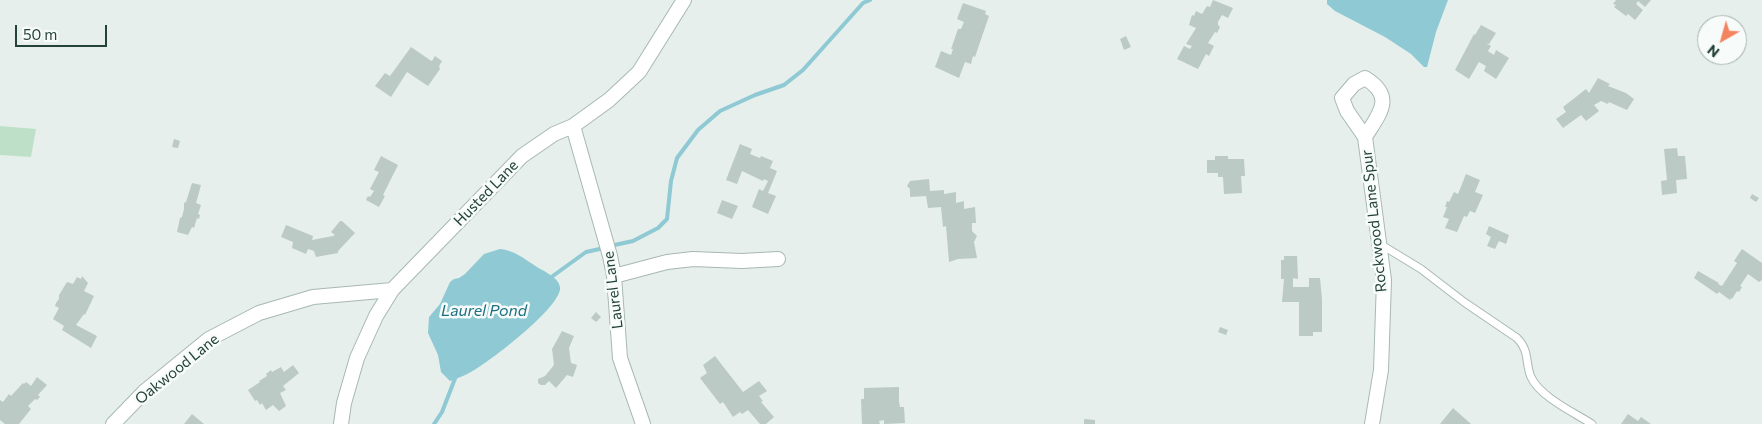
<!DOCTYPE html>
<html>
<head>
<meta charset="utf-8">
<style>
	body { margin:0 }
	#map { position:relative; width:1762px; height:424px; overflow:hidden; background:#e6efeb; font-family:Commissioner,sans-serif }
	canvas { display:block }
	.north { position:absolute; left:1697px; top:15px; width:50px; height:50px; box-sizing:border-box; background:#f7fbf9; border:1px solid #a3b1ad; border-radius:50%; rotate:218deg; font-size:14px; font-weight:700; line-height:20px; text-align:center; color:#24423a }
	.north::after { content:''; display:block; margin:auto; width:18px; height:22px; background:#f4845f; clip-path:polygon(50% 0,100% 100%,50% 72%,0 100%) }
	.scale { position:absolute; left:15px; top:25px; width:92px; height:22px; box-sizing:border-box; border:2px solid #24423a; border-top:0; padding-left:6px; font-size:15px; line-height:18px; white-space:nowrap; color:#24423a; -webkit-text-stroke:4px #f7fbf9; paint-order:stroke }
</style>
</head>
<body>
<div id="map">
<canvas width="1762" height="424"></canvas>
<div class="north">N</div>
<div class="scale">50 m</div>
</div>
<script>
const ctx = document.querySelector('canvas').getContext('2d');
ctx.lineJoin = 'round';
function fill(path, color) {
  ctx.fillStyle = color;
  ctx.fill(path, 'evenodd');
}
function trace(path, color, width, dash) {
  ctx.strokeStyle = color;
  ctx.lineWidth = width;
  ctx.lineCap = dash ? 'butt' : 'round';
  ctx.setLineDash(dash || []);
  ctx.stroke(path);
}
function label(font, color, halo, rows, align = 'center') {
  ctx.font = font + ' Commissioner,sans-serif';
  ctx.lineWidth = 5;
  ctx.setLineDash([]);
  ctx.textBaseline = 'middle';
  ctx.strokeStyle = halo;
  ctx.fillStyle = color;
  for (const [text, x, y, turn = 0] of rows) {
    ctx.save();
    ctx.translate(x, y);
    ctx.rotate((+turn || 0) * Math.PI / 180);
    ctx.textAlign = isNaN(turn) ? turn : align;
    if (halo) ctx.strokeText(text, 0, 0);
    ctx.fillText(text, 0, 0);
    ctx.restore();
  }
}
fill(new Path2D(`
	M0 126 36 129 31 157 0 155Z`), '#bfe0c8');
fill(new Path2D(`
	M1327 0H1448L1436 32 1427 67H1424L1411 54 1385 37 1335 11 1327 4Z
	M500 249C514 250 526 260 537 267 545 272 558 277 560 287 563 306 488 363 471 372 464 376 457 378 450 381L441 372 438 355 428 333 429 317 440 304 450 282 454 279 459 278 465 274 484 254Z`), '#8ec9d4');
trace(new Path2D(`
	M610 246 633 241 658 228 667 219 671 181 677 158 698 130 720 111 755 95 784 85 803 70 863 3 870 0
	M550 278 586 252 604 248
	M434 424 442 412 456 376`), '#8ec9d4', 4);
fill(new Path2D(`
	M1213 0 1233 8 1228 18 1222 15 1218 22V25L1220 27 1217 33 1215 32 1208 43 1214 46 1209 56 1206 54 1198 69 1177 59 1184 46 1190 49 1192 46 1186 44 1196 28 1189 25 1192 15 1194 16 1196 11 1202 14 1207 6 1210 7Z
	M1616 0H1651L1645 7 1638 1 1636 4 1643 10 1635 20 1628 14 1626 16 1614 7 1616 5 1613 4Z
	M963 3 986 11 985 14 989 16 975 57 973 56 971 64 965 62 959 78 935 67 941 51 951 55 953 49H951L958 29H961L964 22 957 19Z
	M1481 25 1496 33 1489 44 1486 43 1491 46 1488 51 1483 48 1494 55 1496 50 1509 58 1496 79 1484 71 1486 66 1479 62 1469 79 1455 70 1474 34 1475 35Z
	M1126 36 1131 47 1124 50 1120 39Z
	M411 47 430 60 432 61 435 56 442 61 439 66 440 69 428 86 407 72 391 97 375 86 385 73 390 76Z
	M1598 78 1610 84 1608 86 1626 93 1634 99 1627 110 1609 102 1608 104 1601 101 1594 105 1599 111 1586 121 1581 115 1563 128 1556 119 1566 112 1563 107 1586 89 1589 93Z
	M174 139 180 141 178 148 172 147Z
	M740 144 752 149 750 154 760 158 761 156 773 161 770 168 777 171 768 193 776 196 768 214 752 207 759 189 763 191 768 181 764 179 763 181 742 171 737 184 726 180Z
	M1677 148 1678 156H1685L1687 179 1676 180 1677 193 1662 195 1661 181 1667 180 1664 149Z
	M381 156 398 165 383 195 385 196 379 207 366 200 368 196 370 197 374 191 370 189 379 172 374 170Z
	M1215 156H1228V159H1244L1245 176H1241L1242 193 1224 194 1223 177H1218V173H1207V160H1215Z
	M1466 174 1480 180 1475 192 1483 195 1475 213 1470 211 1467 217 1464 216 1457 232 1445 228 1449 219 1443 217 1447 207H1445L1447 201 1449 202 1454 192 1458 194Z
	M929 179 930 191 944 190V194L956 192V203L964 201V209L975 207 976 223H972V231L977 236 974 242 977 258 958 259 949 262 946 226 943 227 941 207 928 208 926 196 910 197V189L907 186 910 181Z
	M192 183 201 185 196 203 201 205 198 214 200 215 199 219 197 218 194 228 192 227 188 235 177 232 180 218 182 217 184 209V203L186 202Z
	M1752 194 1759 198 1756 202 1750 198Z
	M722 200 738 206 732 219 717 213Z
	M340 221H342L355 233 338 251V253L316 257 314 251 308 249 306 254 292 248 293 242 281 237 286 225 313 236 312 240 333 236 335 235 331 232Z
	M1489 226 1509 235 1506 244 1499 241 1495 249 1487 246 1491 237 1486 234Z
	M1742 249 1762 263V280L1759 282 1748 274 1740 286 1742 287 1739 292 1737 291 1732 299 1731 298 1730 300 1719 292 1717 294 1694 278 1698 271 1719 283 1718 284 1722 286 1737 263 1734 261Z
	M1284 256H1297L1298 279 1293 278V287H1309V278H1320L1322 299V332H1313V336H1299V302H1282L1284 279H1281V260H1284Z
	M82 276 88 283 84 291 94 296 85 315 84 314 76 325 97 336 91 348 62 330 64 326 53 319 59 308 55 306 56 303 59 299V295L67 282 73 284 77 277 81 279Z
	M596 312 601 317 596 322 591 318Z
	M1220 327 1228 330 1226 335 1218 332Z
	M562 331 574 336 569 348 571 363 577 365 573 377 567 375 556 388 549 381 545 385H541L538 383V379L545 376 554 365 552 349Z
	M715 356 743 392 759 381 767 391 759 396 763 401 761 402 774 417 766 424H760L748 410 742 414 740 412 733 417 723 402 720 404 700 378 707 373 703 365Z
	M293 365 299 373 283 386 286 390 280 393 286 406 279 411 273 405 266 410 262 403 260 405 257 400 255 401 248 390 260 382 259 381 267 376 266 374 271 370 272 372 281 367 284 372Z
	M37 377 47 385 38 395 40 397 37 400 35 399 28 406 31 409 19 424H5L0 420V400L3 402 9 394 11 396 23 383 24 384 26 382 31 386Z
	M899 387V402L900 407H904L905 423 884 424V420L879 421 880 424H862L861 399H864V388Z
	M1453 408 1471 424H1440Z
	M192 414 204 424H184Z
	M1628 414 1638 421 1641 417 1651 424H1621Z
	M1084 419 1095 420V424H1084Z`), '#bbcac4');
const service = new Path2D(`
	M1380 244 1421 269 1464 302 1517 338C1530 351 1525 363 1531 377 1540 397 1575 413 1592 424`);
const minor = new Path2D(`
	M573 126 610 256 614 276 620 358 643 424
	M1365 137C1379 114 1396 97 1365 78L1354 84 1342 98 1347 111 1365 137 1384 280 1381 370 1372 424
	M614 276 667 262 693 259 742 261 778 259
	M113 424 144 392 209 339 259 313 313 297 392 290
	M341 424 344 403 357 358 376 316 392 290 522 156 554 134 573 126 609 100 639 72 684 0`);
trace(service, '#a8b8b2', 9);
trace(minor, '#a8b8b2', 16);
trace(service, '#fff', 7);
trace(minor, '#fff', 14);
label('15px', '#24423a', '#f7fbf9', [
	["Husted Lane",486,193,-46],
	["Rockwood Lane Spur",1374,221,-96],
	["Laurel Lane",613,290,-97],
	["Oakwood Lane",177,369,-39]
]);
label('italic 16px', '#1c6f80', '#f7fbf9', [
	["Laurel Pond",484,311]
]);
</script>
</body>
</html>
